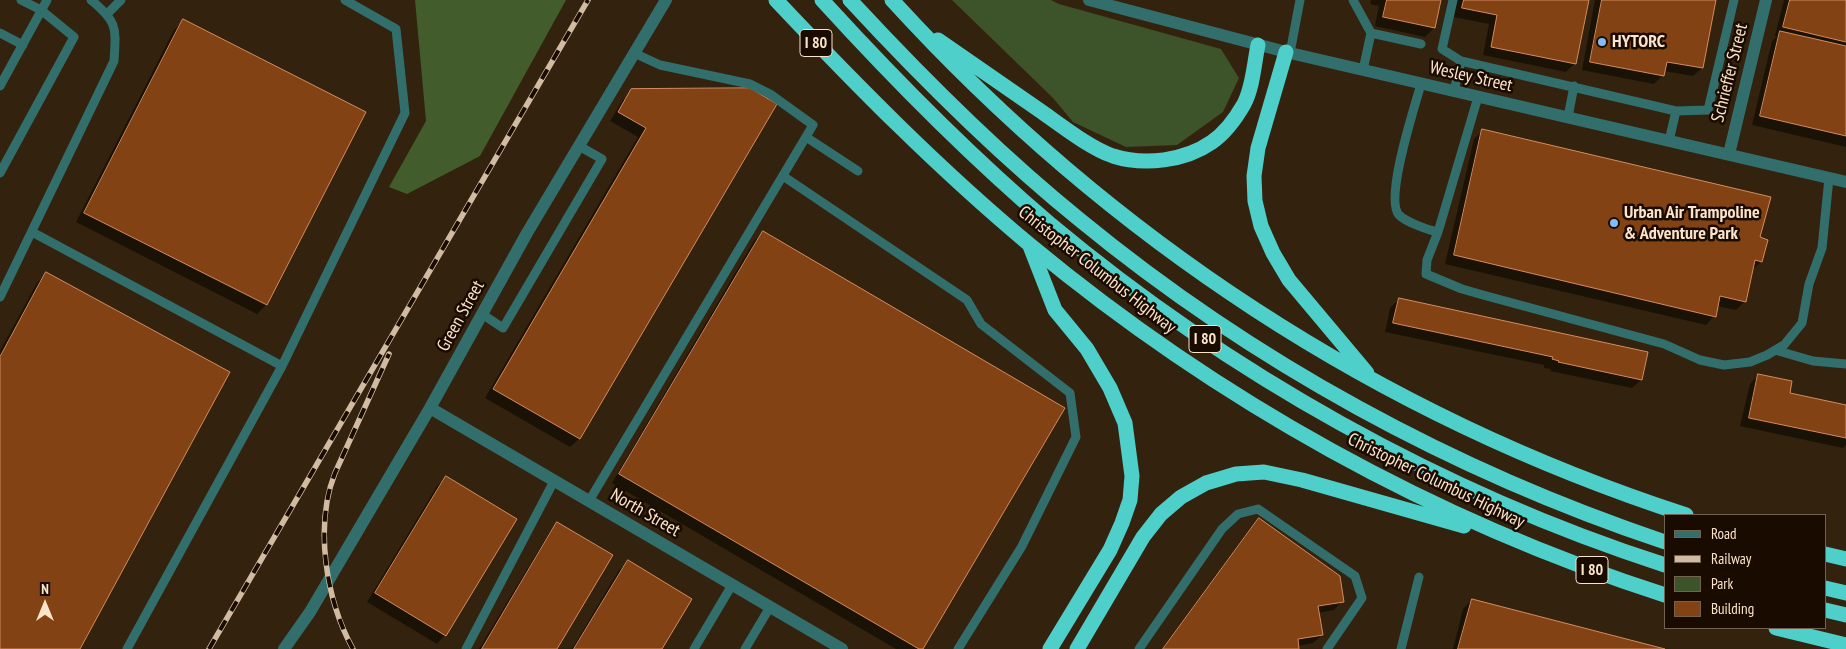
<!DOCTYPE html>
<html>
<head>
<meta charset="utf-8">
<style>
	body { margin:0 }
	#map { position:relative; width:1846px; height:649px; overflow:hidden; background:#33220d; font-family:"PT Sans Narrow",sans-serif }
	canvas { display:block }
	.legend { position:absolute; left:1664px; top:514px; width:162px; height:115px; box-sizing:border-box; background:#1a0b00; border:1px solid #746251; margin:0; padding:6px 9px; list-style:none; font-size:15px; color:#fbe4ca }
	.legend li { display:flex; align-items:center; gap:10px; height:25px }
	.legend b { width:25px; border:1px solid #746251 }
	.north { position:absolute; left:20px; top:579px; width:50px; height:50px; -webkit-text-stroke:4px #1a0b00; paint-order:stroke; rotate:0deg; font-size:14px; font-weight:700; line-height:20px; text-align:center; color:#fbe4ca }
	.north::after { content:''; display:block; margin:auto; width:18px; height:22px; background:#fbe4ca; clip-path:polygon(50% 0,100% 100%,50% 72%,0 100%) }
</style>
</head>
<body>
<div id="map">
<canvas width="1846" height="649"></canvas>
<ul class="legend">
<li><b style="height:6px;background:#326f6c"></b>Road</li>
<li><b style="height:6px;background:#d1bca3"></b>Railway</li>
<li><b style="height:14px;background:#3d5329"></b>Park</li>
<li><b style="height:14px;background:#834213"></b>Building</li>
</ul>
<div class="north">N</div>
</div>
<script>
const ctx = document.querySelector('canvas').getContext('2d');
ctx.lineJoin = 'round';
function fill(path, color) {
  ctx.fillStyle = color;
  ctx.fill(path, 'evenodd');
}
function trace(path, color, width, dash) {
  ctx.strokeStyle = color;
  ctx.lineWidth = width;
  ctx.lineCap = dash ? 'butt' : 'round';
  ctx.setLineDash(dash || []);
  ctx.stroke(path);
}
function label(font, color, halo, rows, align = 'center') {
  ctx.font = font + ' "PT Sans Narrow",sans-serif';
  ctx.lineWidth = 5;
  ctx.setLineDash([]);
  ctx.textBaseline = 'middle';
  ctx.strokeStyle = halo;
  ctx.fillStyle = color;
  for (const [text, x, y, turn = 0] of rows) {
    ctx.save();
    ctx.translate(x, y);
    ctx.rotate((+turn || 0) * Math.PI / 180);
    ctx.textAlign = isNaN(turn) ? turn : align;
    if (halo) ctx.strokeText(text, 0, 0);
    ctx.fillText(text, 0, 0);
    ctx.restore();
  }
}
fill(new Path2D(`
	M952 0H1051L1059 4 1221 49 1239 78 1223 112 1177 145 1126 147 1073 122 1053 98Z`), '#3d5329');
fill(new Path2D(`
	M415 0H566L480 156 407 194 389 187 426 121Z`), '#435c2b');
fill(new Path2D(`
	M1371 0H1440L1434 28 1425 37 1375 26 1379 6 1370 4Z
	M1457 0H1587L1575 63 1566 72 1483 55 1489 24 1454 17Z
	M1595 0H1715L1702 68 1693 76 1664 71 1663 75 1654 84 1582 70Z
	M1784 0H1846V147L1752 125 1772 41 1777 36H1775Z
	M183 21 364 113 266 305 257 314 76 222 174 30Z
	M632 91 775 104 579 439 570 447 485 398 638 137 610 121 623 100Z
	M1483 130 1766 240 1761 262 1752 270 1745 301 1736 310 1717 306 1714 316 1706 325 1445 264 1474 139Z
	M763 232 922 649H896L612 483 754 241Z
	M46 274 78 649H0V351L37 283Z
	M1399 299 1641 380 1632 388 1550 371 1551 369 1544 368V365L1385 332 1390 308Z
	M1758 375 1788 394 1846 406V445L1843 448 1740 426 1750 384Z
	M446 478 445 635 437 644 367 602 437 486Z
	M1259 519 1342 601 1334 610 1318 613 1322 635 1313 643 1298 646V649H1162L1251 528Z
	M557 524 555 649H479L549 533Z
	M628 562 660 649H572L619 570Z
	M1472 600 1660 649H1453L1463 609Z`), '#0007');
const building = new Path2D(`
	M1387 0H1441L1435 28 1383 17Z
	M1464 0H1589L1576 64 1491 47 1497 15 1462 8Z
	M1602 0H1716L1703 68 1667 62 1664 76 1590 62Z
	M1790 0H1846V42L1783 27Z
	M183 19 366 112 267 305 84 213Z
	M1780 31 1846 46V136L1760 116Z
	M750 88 777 104 580 439 493 389 646 128 618 112 631 89Z
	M1482 129 1771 197 1760 237 1768 240 1762 262 1755 260 1746 302 1720 296 1716 317 1454 255Z
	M763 231 1065 408 923 649H919L619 474Z
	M46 272 230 372 80 649H0V357Z
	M1399 298 1648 352 1642 380 1558 362 1559 361 1552 359 1553 357 1393 323Z
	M1758 374 1792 381 1790 393 1846 405V438L1749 418Z
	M446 476 517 519 446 636 375 593Z
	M1259 518 1340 576 1344 602 1318 606 1323 635 1298 639 1299 649H1163Z
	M557 522 613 555 557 649H482Z
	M628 560 692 599 662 649H574Z
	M1472 599 1665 649H1458Z`);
fill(building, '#834213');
trace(building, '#d48c60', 1);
trace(new Path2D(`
	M1353 0 1371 33 1363 70
	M1453 0 1442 49 1461 61 1676 111 1669 141
	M107 14 121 0
	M0 33 23 45
	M1371 33 1421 44
	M1290 53 1300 0
	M1421 84C1415 106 1384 199 1399 215 1406 222 1428 230 1438 232
	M0 86 47 0
	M1454 91 1461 61
	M1478 97 1438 232 1427 260 1426 274 1462 289 1483 295 1664 344 1700 360 1724 365 1750 362 1767 355 1784 345 1802 323 1809 284 1822 248 1829 178
	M1676 111 1708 110 1734 0
	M1568 117 1574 86
	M806 137 858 171
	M0 173 74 37 41 10 21 0
	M783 176 967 300 981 324 1070 393 1076 437 1022 546 958 649
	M32 232 282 366
	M0 297 114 61C116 28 118 22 91 0
	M482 314 503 328 602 159 579 146
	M1775 350 1813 361 1846 364
	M589 501 813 125 770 94 750 84 660 65 634 53
	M127 649 282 366 405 113 396 29 345 0
	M466 649 554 481
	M694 649 732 585
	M745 649 770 607
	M1139 649 1222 529 1238 514 1258 509 1355 576 1362 598 1327 649
	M1401 649 1419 577`), '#326f6c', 9);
trace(new Path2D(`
	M1729 154 1766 0`), '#326f6c', 12);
trace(new Path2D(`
	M1089 0 1290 53 1846 182
	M430 408 842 649
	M284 649 310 612 430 408 527 233 666 0`), '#326f6c', 12);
trace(new Path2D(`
	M776 0C857 86 939 169 1030 245 1217 400 1434 521 1665 595
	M822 0C894 79 969 155 1050 224 1228 373 1444 494 1665 565
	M850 0C922 78 997 153 1080 220 1253 362 1453 471 1665 542
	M892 0C1110 239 1378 415 1686 515
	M938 40C973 64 1007 88 1042 112 1062 126 1090 148 1113 156 1144 166 1185 161 1212 142 1225 133 1236 118 1244 104 1253 87 1254 64 1258 45
	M1286 52 1258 148 1254 176 1255 201 1261 226 1273 253 1289 280 1367 373
	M1030 246 1055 310 1087 349 1110 388 1125 423 1132 476 1130 500 1122 523 1110 550 1050 649
	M1825 554 1846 559
	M1825 588 1846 593
	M1825 610 1846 615
	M1776 628 1846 645
	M1077 649 1143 537 1161 514 1181 497 1206 483 1236 474 1264 472 1302 480 1464 526`), '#4ecfca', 15);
const rail = new Path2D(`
	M209 649 588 0
	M353 649C326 600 314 526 335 473L389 354`);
trace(rail, '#d1bca3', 5.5);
trace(rail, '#1a0b00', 4, [11]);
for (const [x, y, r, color] of [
	[1602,42,5,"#83bcfb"],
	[1614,223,5,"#83bcfb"]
]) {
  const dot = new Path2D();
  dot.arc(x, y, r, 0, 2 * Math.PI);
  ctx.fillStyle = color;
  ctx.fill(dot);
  trace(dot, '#1a0b00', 2);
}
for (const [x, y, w] of [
	[816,43,32],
	[1205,339,32],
	[1592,570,32]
]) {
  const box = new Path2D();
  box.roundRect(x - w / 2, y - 13.5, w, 27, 4);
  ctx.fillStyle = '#1a0b00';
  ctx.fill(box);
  trace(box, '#fbe4ca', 1);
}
label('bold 16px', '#fbe4ca', null, [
	["I 80",816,43],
	["I 80",1205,339],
	["I 80",1592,570]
]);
label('bold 18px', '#fbe4ca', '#1a0b00', [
	["HYTORC",1612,42],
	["Urban Air Trampoline",1624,213],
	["& Adventure Park",1624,234]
], 'left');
label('18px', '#fbe4ca', '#1a0b00', [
	["Schrieffer Street",1730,73,-76],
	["Wesley Street",1471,77,13],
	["Christopher Columbus Highway",1097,270,38],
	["Green Street",461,316,-61],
	["Christopher Columbus Highway",1436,481,26],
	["North Street",645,513,30]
]);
</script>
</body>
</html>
